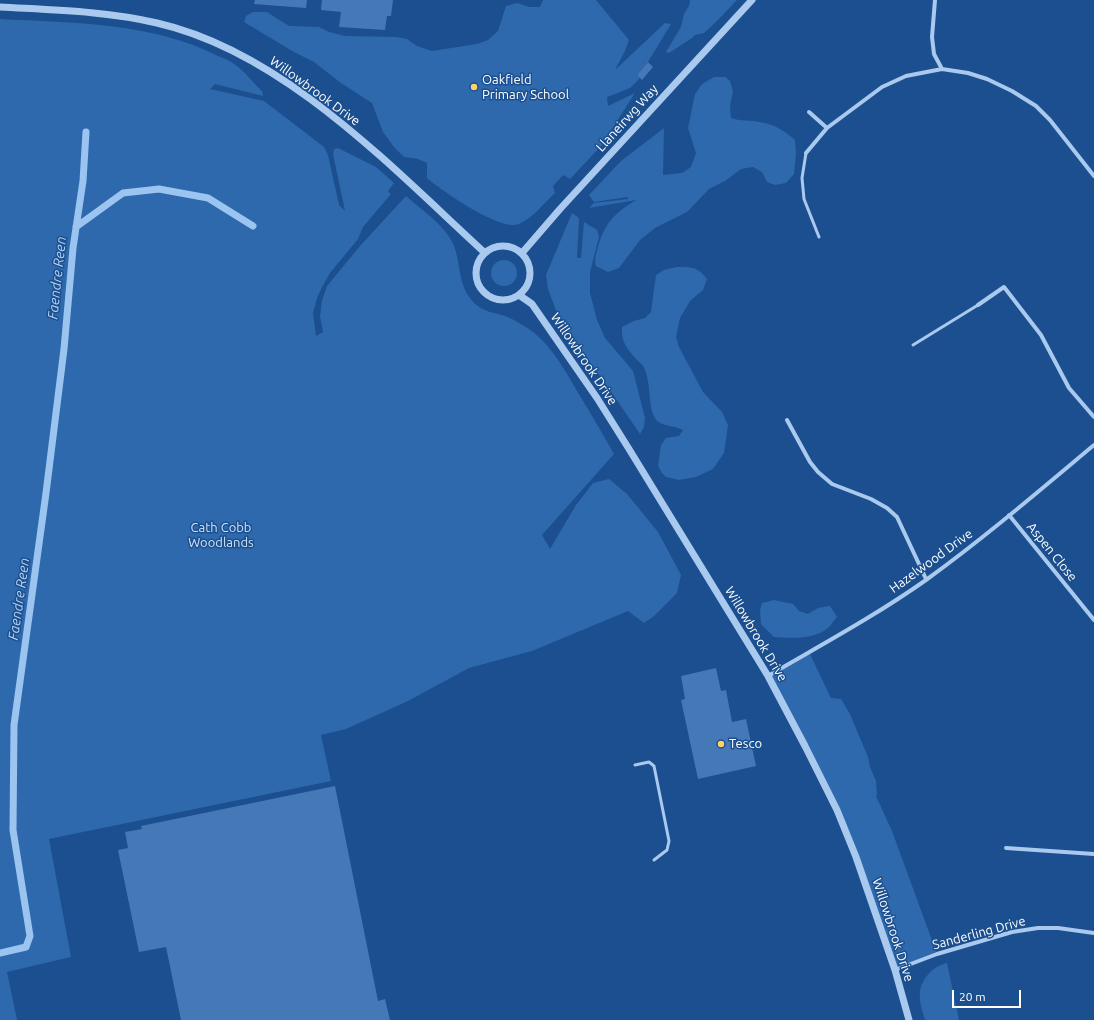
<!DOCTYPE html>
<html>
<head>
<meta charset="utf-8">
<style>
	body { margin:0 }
	#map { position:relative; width:1094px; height:1020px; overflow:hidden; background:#1b4f8f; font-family:Ubuntu,sans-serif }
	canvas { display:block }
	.scale { position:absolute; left:952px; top:990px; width:69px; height:18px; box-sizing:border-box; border:2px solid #fff; border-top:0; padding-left:5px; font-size:12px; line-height:14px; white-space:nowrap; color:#fff; -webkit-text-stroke:3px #1b4f8f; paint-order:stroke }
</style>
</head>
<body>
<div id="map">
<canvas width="1094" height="1020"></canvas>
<div class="scale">20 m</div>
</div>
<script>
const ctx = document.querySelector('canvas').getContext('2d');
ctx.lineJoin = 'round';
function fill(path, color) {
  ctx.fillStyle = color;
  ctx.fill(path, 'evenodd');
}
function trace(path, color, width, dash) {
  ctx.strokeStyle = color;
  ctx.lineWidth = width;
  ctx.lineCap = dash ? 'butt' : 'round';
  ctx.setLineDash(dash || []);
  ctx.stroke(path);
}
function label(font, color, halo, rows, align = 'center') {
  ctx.font = font + ' Ubuntu,sans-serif';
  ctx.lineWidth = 3;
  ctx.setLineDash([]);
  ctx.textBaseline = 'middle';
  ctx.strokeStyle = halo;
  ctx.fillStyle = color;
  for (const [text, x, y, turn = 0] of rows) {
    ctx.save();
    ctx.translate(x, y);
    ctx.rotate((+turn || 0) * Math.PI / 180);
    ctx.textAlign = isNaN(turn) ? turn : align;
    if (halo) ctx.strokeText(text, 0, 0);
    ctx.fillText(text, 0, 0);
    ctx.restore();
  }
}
fill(new Path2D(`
	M543 0H596L629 40 625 51 615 70 665 23 671 24 648 62 637 75 640 78 630 88 607 97 608 106 635 93 601 146 570 179 563 175 553 186 555 193C544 203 533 218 519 224 501 232 442 191 427 178V163L418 159 404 157 394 147 383 132 372 103 341 83 314 62 294 52 244 22 246 16 253 12H267L289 26 319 27 329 32 345 36 397 37 407 39 417 46 432 51 477 44 488 40 498 31 506 6 517 3 529 7H540Z
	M690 0H737L716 22 704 33 695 35 692 38 669 53 666 52 681 27 684 14 689 6Z
	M0 19C73 23 151 22 218 56 223 58 229 60 234 64 244 70 253 83 262 91L263 96 215 84 210 89 264 101 324 147 328 155 339 205 345 211 333 154 334 149 338 148 376 167 394 183 388 191 391 194 363 227 358 239 330 273 321 289 317 298 313 313 316 336 323 332 320 316 322 301 327 286 360 246 406 196C424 212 450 228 456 252 460 267 460 286 470 298 482 314 494 311 510 318 516 321 523 325 529 329 552 345 566 372 580 396 592 415 603 435 614 454L542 535 550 549 576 505 593 483 609 479 627 494 658 532 681 575 677 593 654 616 644 623 628 611 532 651 469 668 408 701 346 729 321 735 331 781 49 839 71 957 7 972 17 1020H0Z
	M714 77H725L730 81 733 91 730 106 731 118C739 121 745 120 753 121 772 123 781 128 795 140L796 154 794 174 786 183 775 185 767 182 762 172 753 167 741 169 725 181 709 189 687 212 655 228 640 240 619 268 608 272 596 266C594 259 596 254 598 247 605 222 615 213 636 200L589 208 594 203 628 199V197L594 202 589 195 621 161 664 128 663 175 682 173 691 167 696 153 688 128 695 94 702 84Z
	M572 213 579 218 577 258H581L584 222 597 230 599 237 590 272V293L597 320 605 338 633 371 645 418 644 427 640 434 603 380 579 348 557 313 548 289 546 275Z
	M491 273a13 13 0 1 1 26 0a13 13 0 1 1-26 0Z
	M677 267C692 267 698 267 707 279L703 290 690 301 680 318 676 337 679 347 703 392 722 412 728 425 724 453 713 469 696 477 679 480 666 477 662 473 658 466 661 445 666 438 679 436 683 430C674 425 660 427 655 418 647 404 652 382 643 366 642 364 639 362 637 360 627 349 621 342 622 327L634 321 645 318 651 312 656 275 664 270Z
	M774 600 793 604 799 611 808 614 818 608 830 606 837 617C834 620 832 624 829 627 815 640 792 638 774 637L761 624 760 610 762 603Z
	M809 652 831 698 841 699 850 714 868 757 870 767 876 781 877 795 876 796 892 831 937 954 895 970 856 857 768 676Z
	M947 963 959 1020H925C923 1013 920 1005 920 998 918 982 932 966 947 963Z`), '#2e69ad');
trace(new Path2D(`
	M76 227 123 193 159 189 208 198 253 226
	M0 953 26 947 30 936 13 830 14 725 46 493 64 349 73 248 83 181 86 132`), '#9cc4f0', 7);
fill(new Path2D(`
	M255 0H307L306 8 254 4Z
	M322 0H393L391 16H387L385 30 339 27 341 12 321 10Z
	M648 62 653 67 642 80 637 75Z
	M716 668 721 691 726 690 732 722 746 719 756 766 698 779 681 700 685 699 681 676Z
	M335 786 378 1001 385 999 390 1020H181L166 947 139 952 118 850 128 848 125 832 142 829 141 826Z`), '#4478b7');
trace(new Path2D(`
	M806 153 802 178 804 199 819 237
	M913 345 978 305
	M635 765 649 762 654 766 669 841 667 850 654 860`), '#a9c9ee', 3);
trace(new Path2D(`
	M935 0 932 37 934 54 942 69
	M809 112 827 128
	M806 153 827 128 882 87 906 76 942 69 968 73 987 79 1012 91 1036 106 1050 120 1094 176
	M978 305 1004 287 1041 335 1069 388 1094 417
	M787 420 810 462 818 472 832 484 871 499 887 508 897 517 926 579
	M1009 515 1094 620
	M768 676C821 645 875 616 926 580 984 538 1039 491 1094 445
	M1006 848 1094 854
	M895 970 937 954 1012 932 1038 928H1058L1094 933`), '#a9c9ee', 4);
trace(new Path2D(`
	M0 7C52 10 106 11 157 23 284 52 391 167 485 253
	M476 273a27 27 0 1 1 54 0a27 27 0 1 1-54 0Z
	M522 253 560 209 752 0
	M519 295 532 304 597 398 629 449 768 676 805 746 837 810 856 857 895 970 909 1020`), '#a9c9ee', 7);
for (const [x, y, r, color] of [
	[474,87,4,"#ffd166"],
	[721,744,4,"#ffd166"]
]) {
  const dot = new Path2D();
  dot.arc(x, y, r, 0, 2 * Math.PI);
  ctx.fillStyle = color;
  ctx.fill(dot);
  trace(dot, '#1b4f8f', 1.5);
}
label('13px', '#fff', '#1b4f8f', [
	["Oakfield",482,80],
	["Primary School",482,95],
	["Tesco",729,744]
], 'left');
label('13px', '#fff', '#1b4f8f', [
	["Willowbrook Drive",315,91,36],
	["Llaneirwg Way",627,118,-48],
	["Willowbrook Drive",584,359,56],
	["Aspen Close",1052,552,51],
	["Hazelwood Drive",931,561,-36],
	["Willowbrook Drive",756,634,59],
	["Willowbrook Drive",893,930,72],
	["Sanderling Drive",979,933,-15]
]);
label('13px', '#cfe3fa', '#1b4f8f', [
	["Cath Cobb",221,528],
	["Woodlands",221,543]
]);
label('italic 14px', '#b5d3f5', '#1b4f8f', [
	["Faendre Reen",57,278,-84],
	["Faendre Reen",19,599,-82]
]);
</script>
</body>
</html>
